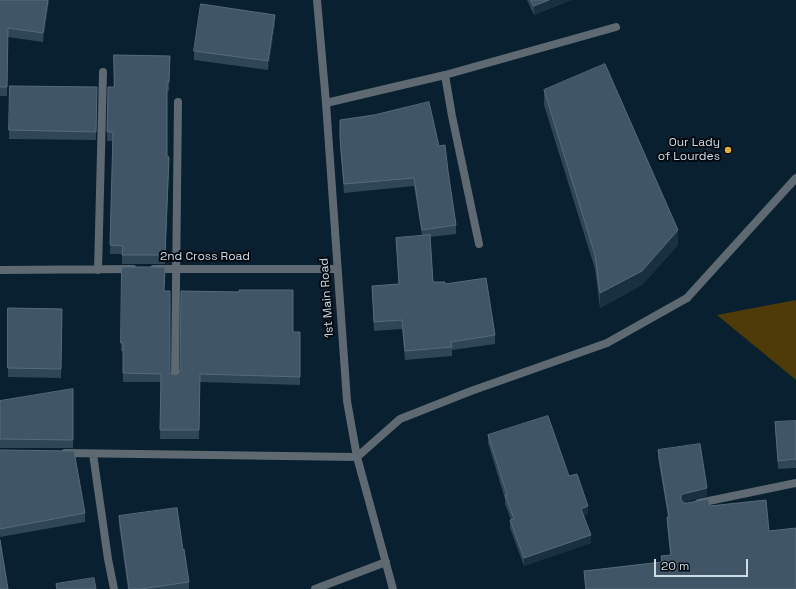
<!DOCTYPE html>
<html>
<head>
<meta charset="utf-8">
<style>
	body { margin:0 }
	#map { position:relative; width:796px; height:589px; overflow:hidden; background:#08202f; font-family:"Space Grotesk",sans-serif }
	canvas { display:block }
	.scale { position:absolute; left:654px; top:559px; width:94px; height:18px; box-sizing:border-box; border:2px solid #cddbe5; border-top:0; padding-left:5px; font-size:12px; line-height:14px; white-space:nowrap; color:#cddbe5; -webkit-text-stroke:3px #02090f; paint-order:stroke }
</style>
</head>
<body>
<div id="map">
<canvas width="796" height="589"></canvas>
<div class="scale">20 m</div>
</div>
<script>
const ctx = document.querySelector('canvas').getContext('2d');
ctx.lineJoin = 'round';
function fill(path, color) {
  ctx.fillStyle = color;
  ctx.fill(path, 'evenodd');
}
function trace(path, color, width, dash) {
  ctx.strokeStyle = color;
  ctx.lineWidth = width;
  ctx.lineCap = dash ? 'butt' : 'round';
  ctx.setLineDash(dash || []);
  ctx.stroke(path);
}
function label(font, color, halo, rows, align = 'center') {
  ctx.font = font + ' "Space Grotesk",sans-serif';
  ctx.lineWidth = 4;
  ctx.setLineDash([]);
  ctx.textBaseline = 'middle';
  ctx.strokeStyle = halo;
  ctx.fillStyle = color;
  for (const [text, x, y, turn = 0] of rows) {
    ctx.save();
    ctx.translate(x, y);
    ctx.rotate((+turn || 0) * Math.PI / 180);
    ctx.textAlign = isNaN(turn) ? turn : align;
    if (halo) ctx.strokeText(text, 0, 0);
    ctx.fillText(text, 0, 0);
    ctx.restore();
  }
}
fill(new Path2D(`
	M796 300V380L717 315Z`), '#4f3b08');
trace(new Path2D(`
	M687 298 796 178`), '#5e6971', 8);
trace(new Path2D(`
	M445 75 452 116 479 244
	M326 103 445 75 616 27
	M154 269H337
	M0 270 133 269
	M98 270 103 72
	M175 378 178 102
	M65 453 357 457 400 419 471 391 607 343 687 298
	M93 454 108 559 114 589
	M699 503 796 483
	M315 589 386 562`), '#5e6971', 8);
trace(new Path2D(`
	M317 0 326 103 347 401 357 457 393 589`), '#5e6971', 8);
fill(new Path2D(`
	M0 0H49L43 42 8 37 7 96H0Z
	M527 0H571L534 15Z
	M275 23 268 70 194 60V51Z
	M170 56 169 91H167V156L169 165 165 264H122V254H110L113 141H107L108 87H114Z
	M97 87 96 140 9 139V130Z
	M544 90 678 245 642 285 600 308 595 269 544 105Z
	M340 120 439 146 448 171 456 225V234L430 237 433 282 445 284 495 335V344L452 350V356L405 360 402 329 374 331 372 286 399 284 396 238 422 236 414 186 344 193 340 146Z
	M122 267 165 275 164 291 170 370V373L175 375 178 374 293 332H300V385L200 382 199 439H160L161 382H123V351H121Z
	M8 308 62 309 61 378 8 377Z
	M73 389V448H0V401Z
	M796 421V468L778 469 775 422Z
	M488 435 569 476 588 514 584 516 591 543 524 566 510 528V520H511L505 504V499L488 443Z
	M0 450 85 513V522L0 537Z
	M658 450 707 496 683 502 684 503 710 506 769 531 796 589H585L584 571 661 562V556L670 555 667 525V517H668L658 458Z
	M119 516 183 550 189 582V589H128L119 525Z`), '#2f4657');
fill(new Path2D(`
	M48 0H49L43 42V33Z
	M549 0H571L534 15V6Z
	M275 15V23L268 70V61Z
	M678 230V245L642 285 600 308V293Z
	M707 488V496L683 502 681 507V496L683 494Z
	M588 506V514L581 517V509Z
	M591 535V543L524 566V558Z`), '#183040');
const building = new Path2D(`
	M0 0H48L43 33 8 28 7 87H0Z
	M531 0H549L534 6Z
	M201 4 275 15 268 61 194 51Z
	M114 55 170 56 169 82H167V156L169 157 165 255H122L123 246 110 245 113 132H107L108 87H114Z
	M605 64 678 230 642 271 600 293 595 255 544 90Z
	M10 86 97 87 96 132 9 130Z
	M429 102 439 146 445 145 448 171 456 225 422 230 414 178 344 184 340 138V120L374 115Z
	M430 235 433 282H445V284L486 278 495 335 451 342 452 347 405 351 402 320 374 322 372 286 399 284 396 238Z
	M122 267H165L164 291H170V373L175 375 178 374 180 370 181 291 239 292V290H293V332H300V377L200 374 199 430H160L161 374 123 373V343H121Z
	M8 308 62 309 61 369 8 368Z
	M73 389V440L0 439V401Z
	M548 416 569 476 577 474 588 506 581 509 591 535 524 558 510 520 514 519 505 495H507L488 435Z
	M796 421V459L778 461 775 422Z
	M700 444 707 488 683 494 681 496V499L682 501 684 503H687L708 499 710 506 766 500 769 531 796 528V589H586L584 571 662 562 661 556 671 555 667 517H669L658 450Z
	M0 450 74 451 85 513 0 529Z
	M177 508 183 550 184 549 189 582 140 589H129L119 516Z
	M0 540 8 589H0Z
	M94 578 96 589H57L56 584Z`);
fill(building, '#405666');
trace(building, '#566b7a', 1);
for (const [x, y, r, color] of [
	[728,150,4,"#e1af34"]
]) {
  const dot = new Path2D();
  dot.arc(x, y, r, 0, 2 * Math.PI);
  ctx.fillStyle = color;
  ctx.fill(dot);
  trace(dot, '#02090f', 1.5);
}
label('12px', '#cddbe5', '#02090f', [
	["Our Lady",720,143],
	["of Lourdes",720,157]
], 'right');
label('12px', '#cddbe5', '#02090f', [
	["2nd Cross Road",205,257],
	["1st Main Road",327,298,-94]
]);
</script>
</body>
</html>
